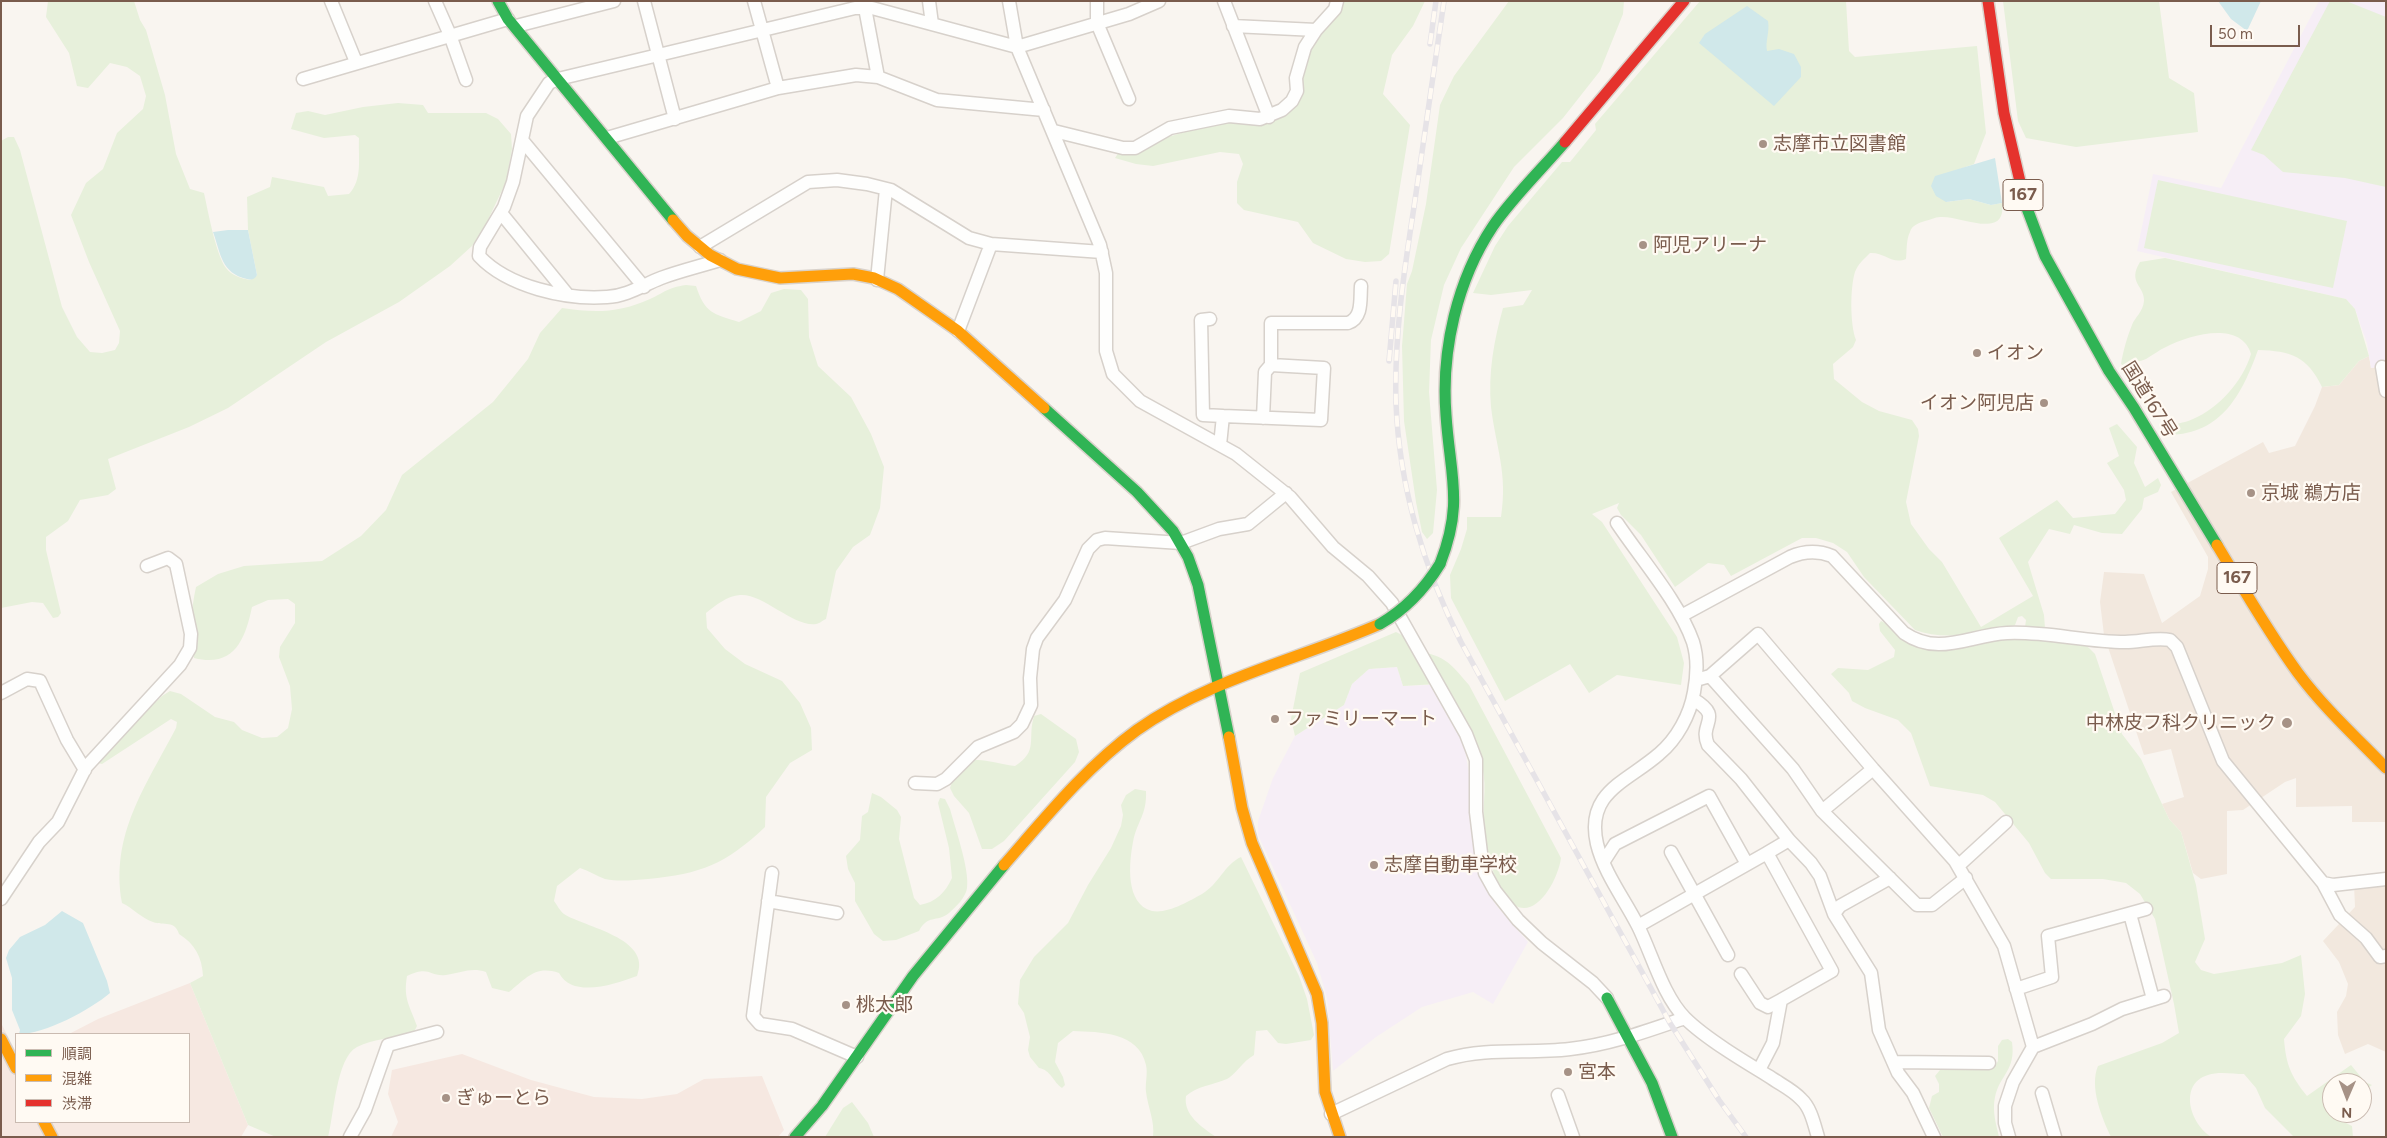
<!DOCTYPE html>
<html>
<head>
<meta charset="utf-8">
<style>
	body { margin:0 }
	#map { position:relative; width:2387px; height:1138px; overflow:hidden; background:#f9f5f0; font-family:Figtree,"Noto Sans JP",sans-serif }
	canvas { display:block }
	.frame { position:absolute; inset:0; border:2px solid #7a5c4d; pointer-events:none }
	.legend { position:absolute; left:15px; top:1033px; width:175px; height:90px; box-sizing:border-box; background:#fffaf3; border:1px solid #cabbb1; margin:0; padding:6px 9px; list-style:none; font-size:15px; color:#7a5c4d }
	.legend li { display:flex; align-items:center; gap:10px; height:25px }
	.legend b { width:25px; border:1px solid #cabbb1 }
	.north { position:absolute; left:2322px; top:1073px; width:50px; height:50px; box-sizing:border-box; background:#fffaf3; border:1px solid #cabbb1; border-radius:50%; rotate:181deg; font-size:14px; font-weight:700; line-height:20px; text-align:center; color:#7a5c4d }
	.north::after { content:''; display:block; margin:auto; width:18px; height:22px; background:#a69286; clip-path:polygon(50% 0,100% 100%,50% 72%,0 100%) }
	.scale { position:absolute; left:2210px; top:25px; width:90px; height:22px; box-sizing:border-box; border:2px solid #7a5c4d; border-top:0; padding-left:6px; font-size:15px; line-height:18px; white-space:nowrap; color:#7a5c4d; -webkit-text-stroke:4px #fffaf3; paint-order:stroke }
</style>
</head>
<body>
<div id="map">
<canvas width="2387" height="1138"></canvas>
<div class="frame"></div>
<ul class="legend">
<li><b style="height:6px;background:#30b455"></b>順調</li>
<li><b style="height:6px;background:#ff9f0a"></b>混雑</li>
<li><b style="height:6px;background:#e5322d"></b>渋滞</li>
</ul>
<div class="north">N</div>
<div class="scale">50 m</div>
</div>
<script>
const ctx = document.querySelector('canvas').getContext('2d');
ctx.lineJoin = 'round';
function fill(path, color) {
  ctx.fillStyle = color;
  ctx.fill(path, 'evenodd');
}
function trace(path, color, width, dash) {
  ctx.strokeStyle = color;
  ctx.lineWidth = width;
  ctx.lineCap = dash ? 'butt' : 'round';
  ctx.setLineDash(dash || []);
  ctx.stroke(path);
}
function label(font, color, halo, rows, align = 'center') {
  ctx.font = font + ' Figtree,"Noto Sans JP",sans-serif';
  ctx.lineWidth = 4.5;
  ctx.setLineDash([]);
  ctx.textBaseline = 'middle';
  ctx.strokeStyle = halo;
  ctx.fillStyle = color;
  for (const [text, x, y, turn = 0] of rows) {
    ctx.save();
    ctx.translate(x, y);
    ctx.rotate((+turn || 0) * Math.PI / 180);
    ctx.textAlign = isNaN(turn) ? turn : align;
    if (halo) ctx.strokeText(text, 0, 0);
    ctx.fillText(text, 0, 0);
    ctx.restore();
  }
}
fill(new Path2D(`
	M2369 356 2371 368 2386 366V822H2352V806L2296 807V778L2285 782 2243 810 2227 811V874L2201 879 2193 873 2181 832 2169 819 2162 804 2184 797 2171 749 2144 755 2104 635 2100 602 2104 572 2144 574 2162 623 2200 596 2208 569V557L2171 492 2263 442 2269 453 2295 446 2315 406 2322 387 2339 385 2359 361Z
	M2386 881V1052L2368 1044 2345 1054 2338 1035 2337 1012 2346 996 2348 984 2339 962 2323 941 2355 907 2354 884Z`), '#f2e8de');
fill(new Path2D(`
	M190 983 248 1125 241 1137H1V1023L16 1052V1122H189V1034H69L98 1019Z
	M462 1054 531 1080 594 1097 642 1099 677 1094 704 1079 762 1076 784 1130 778 1137H391L398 1122 388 1094 392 1070Z`), '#f6e8e1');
fill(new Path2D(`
	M2319 1H2381L2386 3V366L2371 368 2367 343 2355 309 2346 299 2137 251 2153 174 2221 188Z
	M1397 667 1403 686 1430 685 1457 728 1465 750 1470 780 1474 851 1480 878 1496 905 1528 942 1493 1004 1473 992 1422 1007 1376 1037 1333 1071 1327 998 1317 963 1258 835V821L1273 778 1295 736 1344 705 1352 684 1369 669Z`), '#f6eef6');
fill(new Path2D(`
	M48 1H134L140 20 146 30 165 95 176 154 190 189 204 193C208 211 216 255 226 268 232 276 241 278 250 280L257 275 248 230 247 197 270 187 272 177 324 187 328 196 349 194C363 179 358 159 359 138L355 135 324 138 291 129 296 113 308 111 325 115 363 107 398 103 423 105 428 113H486L498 119 511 134 512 149 506 182 485 226 472 246 450 266 399 302 326 342 228 408 189 427 108 459 116 489 108 495 80 500 68 521 46 537V550L61 613 58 617 53 618 43 603 32 602 1 608V141L8 137H14L20 150 62 307 77 337 90 352 102 353 115 350 119 343 120 331 89 262 71 215 86 183 103 169 117 133 143 109 146 96 140 76 127 67 110 63 88 88 77 86 69 53 46 17Z
	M1344 1H1425L1413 26 1392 55 1383 94 1410 125 1389 254 1381 261 1365 262 1346 259 1313 243 1298 222 1244 210 1237 203V182L1243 164 1239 154 1220 152 1153 166 1136 164 1115 158 1119 152 1130 154 1141 151 1155 141 1214 123 1252 122 1302 91C1304 49 1320 33 1344 1Z
	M1509 1H1624L1623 14 1600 71 1563 118 1514 167 1461 248 1444 285 1431 340 1429 392 1437 490 1433 533 1427 539 1422 532 1416 502 1404 421 1402 346 1407 284 1412 271 1426 204 1440 105 1454 76Z
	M1700 1H1846L1849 51 1855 57 1977 46 1986 133 1974 164 1960 169 1946 202 1969 199 1991 205 2002 203C2007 241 1960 215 1940 217 1935 217 1930 220 1925 221 1919 223 1912 225 1910 232 1906 240 1907 250 1906 259 1892 265 1885 252 1870 253 1864 259 1858 264 1855 272 1850 288 1850 324 1856 340L1853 347 1833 364 1834 379 1862 402 1879 411 1912 420 1918 429 1919 436 1906 502 1911 524 1929 549 1942 562 1981 627 2033 596 1999 538 2057 500 2073 518 2115 514 2126 500 2124 490 2107 463 2119 456 2109 428 2117 424 2137 447 2134 463 2145 487 2158 478 2161 485 2158 492 2144 498 2142 509 2122 534 2102 533 2074 525 2070 534 2049 529 2028 562 2044 615 2045 628 2025 627 2026 620 2022 616 2018 617 2015 625C1983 632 1947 642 1915 630L1864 577 1847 552 1833 543 1816 538H1802L1731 576 1724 565 1708 563 1675 587 1641 535 1621 515 1617 508 1619 503 1592 514 1602 522 1677 637 1684 663 1681 685 1617 675 1589 693 1570 664 1505 701 1451 598 1450 575 1461 549 1467 529V517H1501C1508 473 1496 448 1491 407 1488 373 1494 340 1503 308L1523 305 1532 290 1491 295 1473 293 1495 246 1508 226 1562 162H1570L1596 130 1595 124Z
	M2003 1H2159L2169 78 2194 93 2198 132 2076 147 2026 138 2018 121Z
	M2330 1H2346L2386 17V187L2345 178 2283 172 2264 155 2251 150Z
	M2158 180 2347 221 2333 288 2144 248Z
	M2165 258 2346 299 2355 309 2369 356 2359 361 2339 385 2322 387C2307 356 2291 351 2258 350 2242 394 2222 434 2169 435L2166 431C2173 422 2184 424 2193 419 2219 408 2243 381 2251 354 2241 320 2189 335 2166 347 2159 350 2153 355 2146 359 2139 362 2134 361 2129 367H2125L2121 364C2123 352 2127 337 2132 325 2135 317 2143 312 2144 301 2145 286 2127 283 2140 262Z
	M686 285 696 286C705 313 713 314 739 322L761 311 771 293 784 289 801 290 808 299 809 337 818 366 851 397 871 434 884 467 880 508 870 535 853 547 836 571 826 619C823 620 819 624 816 624 793 627 763 593 740 595 727 596 716 605 706 613L707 628 725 649 745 664 782 681 800 703 811 728 812 750 790 763 766 797 765 827C726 864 701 874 648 879 634 880 619 882 605 879 597 876 589 871 580 868L557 886 554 901C557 905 560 911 564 914 584 927 653 938 637 976 615 984 573 999 559 973 535 965 527 978 509 992L492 988 486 972C471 967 461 973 446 975 429 977 430 965 407 976 403 999 410 1006 417 1026L413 1034C395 1037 373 1039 357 1047 336 1058 334 1115 328 1137H276L248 1125 190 983 203 976C202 957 195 944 179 934 175 920 164 926 153 922 141 918 133 908 122 903 110 834 146 786 176 728L177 722 171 719 102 764 98 763 106 750 162 696 170 691 181 694 215 717 234 722 242 730 262 738 277 737 288 728 292 709 290 686 279 657 280 647 295 623V604L288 599 268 600 252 607C245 640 234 668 194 658 189 635 191 610 196 587L218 574 244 566 322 561 361 536 386 510 402 475 493 402 528 359 540 333 562 308C595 313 619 313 650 299 666 292 666 288 686 285Z
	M1881 621C1897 627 1907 643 1923 648 1944 656 1965 645 1986 641 2017 635 2050 641 2081 645L2087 646 2095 654 2122 734 2141 759 2169 819 2181 832 2196 885 2205 939 2195 962 2201 970 2214 974 2282 963 2301 955 2305 994 2301 1016 2284 1039C2286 1065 2291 1076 2307 1096L2351 1065 2365 1082 2372 1085 2362 1092V1083H2332V1113L2330 1115 2352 1126 2353 1137H2294L2265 1108 2256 1088 2244 1074C2233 1074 2219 1071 2208 1075 2178 1084 2190 1125 2212 1137H2111C2102 1118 2089 1087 2098 1066L2162 1043 2179 1033 2174 1004 2155 919 2140 894 2126 883 2103 879H2051L2045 873 2029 843 1995 802 1983 795 1930 786 1911 733 1898 720 1865 708 1852 701 1849 693 1831 674 1838 668 1868 670 1894 657 1895 650 1880 631 1879 624Z
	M1396 632 1404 636 1411 649C1445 657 1446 658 1469 685L1561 858C1557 886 1527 933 1503 892 1493 875 1486 853 1484 834 1481 811 1488 789 1482 766 1475 736 1461 702 1437 684L1403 686 1397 667 1369 669 1352 684 1344 705 1295 736 1291 719 1300 673Z
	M1041 714 1076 739 1079 752 1075 762 1004 841 992 849H982L969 813 954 796 950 788C964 747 982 762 1015 766 1039 751 1027 739 1034 716Z
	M1135 789 1146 791C1147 815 1137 821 1133 842 1129 863 1125 904 1152 911 1168 914 1189 901 1202 894 1219 884 1224 865 1241 857L1299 976 1307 999 1314 1035 1311 1040 1286 1044 1278 1043 1267 1030 1256 1031 1254 1055C1243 1061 1234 1076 1227 1079 1213 1085 1197 1086 1186 1096 1183 1115 1202 1127 1216 1137H1153C1155 1121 1148 1108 1146 1092 1145 1083 1148 1074 1146 1065 1139 1032 1100 1032 1073 1031L1058 1043 1055 1062 1063 1077 1065 1085 1062 1088C1053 1082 1051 1070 1039 1068L1030 1057 1028 1050 1030 1037 1024 1013 1018 1004 1020 980 1034 957 1068 923 1088 885 1111 848 1121 826 1123 815 1121 805 1126 795Z
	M872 793 881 797 897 810 901 817 899 839 914 898 920 905C936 902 945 893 952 878L949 848 938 803 940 798 945 799 950 809C955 828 970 870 967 888 966 897 956 907 949 913 936 923 928 914 919 931L896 940 883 941 874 934 855 901V883L848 869 846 856 860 840 862 816 868 812Z
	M2008 1039 2012 1042C2016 1071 2000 1074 1995 1097 1992 1111 1996 1124 1999 1137H1943L1929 1108 1932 1096 1939 1092V1084L1935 1076 1940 1070 1994 1068 1998 1061V1046L2002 1040Z
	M852 1102 868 1123 874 1137H825L843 1108Z`), '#e7f0db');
fill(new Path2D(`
	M2218 1H2261L2247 31 2231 19Z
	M1747 6 1768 21C1770 32 1765 41 1767 51L1779 49 1794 54 1801 67V77L1774 106 1699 43 1705 34Z
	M1995 158 2002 203 1991 205 1969 199 1946 202 1936 196 1931 186 1935 176Z
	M228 230H248L257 275C254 280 252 280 247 279 221 273 221 254 213 232Z
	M62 911 83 923 107 981 110 993C90 1010 45 1034 19 1034L20 1030 12 1010V978L6 958 9 950 20 937 45 925Z`), '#d0e8ea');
const street = new Path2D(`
	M331 1 356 62
	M435 1 450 35 466 80
	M644 1 675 119
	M754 1 778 88
	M929 1 932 24
	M1009 1 1017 47 1100 245 1106 273V351L1113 374 1140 401 1236 454 1290 497 1333 547 1368 576 1392 603 1466 734 1476 760V812L1481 853 1485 873 1495 891 1518 920 1542 943 1593 983 1607 998
	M1097 1V23L1129 99
	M1224 1 1269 117
	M865 8 878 77
	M516 26 614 1
	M1233 26 1316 30
	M303 79 508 19
	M1054 131 1123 148H1135L1170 128 1229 116 1260 119 1282 110 1292 101 1297 91 1296 78 1305 47 1316 30 1335 9 1337 1
	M607 138 778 88 856 75 878 77 937 100 1044 110
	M522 140 644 287
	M501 213 567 294
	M700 247 808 182 837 180 867 184 891 190 969 238 991 244 1102 252
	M720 260C701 266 680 271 661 278 643 285 627 296 607 297 566 300 508 287 479 256L480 247 504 207 513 182 527 116 549 83 558 79 855 8H872L1017 47 1129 14 1159 1
	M877 280 886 189
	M1210 319 1201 320 1203 415 1223 416
	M958 331 991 244
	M1271 365V323H1348C1363 318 1360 299 1361 286
	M2382 367 2386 391
	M1220 445 1223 416 1321 420 1324 368 1271 365 1265 372 1263 418
	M1617 523C1641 559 1679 602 1693 642 1698 658 1697 676 1694 692 1690 715 1677 739 1659 754 1627 782 1585 792 1597 844 1604 873 1625 900 1638 926 1652 954 1663 996 1685 1018 1705 1038 1745 1062 1770 1077 1780 1084 1793 1090 1801 1099 1811 1108 1814 1124 1818 1137
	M1681 616 1790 557C1804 551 1817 550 1832 556L1904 633C1939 657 1969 635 2007 633 2046 631 2085 642 2125 642 2140 642 2156 637 2170 640L2177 647 2223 761 2323 883 2333 885 2386 879
	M1710 676 1793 769 1822 811 1917 905H1932L1966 878
	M1696 680 1710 676 1758 634 1873 769 1955 861 2004 946 2033 1047
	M1 693 27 679 40 681 67 740 85 770
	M1693 699C1725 718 1698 722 1708 745L1741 779 1789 840 1811 863 1820 876 1834 914 1871 973 1879 1030 1898 1073 1913 1093 1934 1137
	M915 783 937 784 946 779 978 747 1014 732 1022 724 1031 705 1030 678 1033 649 1037 638 1065 600 1088 549 1097 540 1105 538 1181 543 1219 529 1248 524 1286 493
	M1822 811 1873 769
	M1671 852 1728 955
	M1604 861 1615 844 1709 796 1747 864
	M1958 866 2006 822
	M772 873 753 1016 760 1024 792 1029 857 1057
	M2323 883 2340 915 2366 938 2380 957 2386 956
	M1 899 39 842 58 822 86 767 180 665 190 648 191 634 176 564 168 558 147 566
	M768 901 837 913
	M1834 914 1840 906 1890 878
	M2130 914 2153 999
	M1638 926 1767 853
	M1741 974 1760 1003 1768 1007 1781 1000
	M2016 989 2052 977 2048 936 2146 909
	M1894 1062 1989 1063
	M1759 1070 1773 1043 1781 1000 1832 971 1767 853 1789 840
	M2042 1093 2055 1137
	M1558 1095 1573 1137
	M1331 1114 1447 1059C1488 1047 1528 1054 1570 1049 1609 1045 1647 1031 1685 1018
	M350 1137 365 1110 388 1045 437 1032
	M2009 1137 2005 1123V1106L2013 1082 2033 1047 2092 1024 2122 1009 2164 996`);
const fast = new Path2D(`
	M498 1 508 19 673 220
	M2025 203 2045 256 2109 371 2134 408 2217 545
	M1044 408 1137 492 1173 531 1188 557 1198 585 1229 737
	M1440 564C1464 503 1450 476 1446 415 1441 350 1457 280 1493 226 1513 197 1542 169 1565 142
	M1607 998 1652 1083 1672 1137
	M795 1137 822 1106 913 976 1004 865`);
const slow = new Path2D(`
	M673 220 687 236 710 255 737 269 780 278 853 274 874 278 898 289 958 331 1044 408
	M2217 545C2243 588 2268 632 2298 673 2324 708 2356 737 2386 768
	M1229 737 1242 808 1252 843 1317 994 1322 1023 1325 1092 1340 1137
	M1004 865C1045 818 1086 767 1137 730 1209 679 1300 659 1380 624
	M1 1039 16 1068
	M44 1122 52 1137`);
const jam = new Path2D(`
	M1988 1 2004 113 2025 203
	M1565 142 1684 1`);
trace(street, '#d7d1cb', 15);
trace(fast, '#d9d2cb', 14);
trace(slow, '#d9d2cb', 14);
trace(jam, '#d9d2cb', 14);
trace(street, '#fefefd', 12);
trace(fast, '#30b455', 11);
trace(slow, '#ff9f0a', 11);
trace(jam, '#e5322d', 11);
const rail = new Path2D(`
	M1444 1C1434 70 1424 139 1414 207 1404 271 1394 338 1396 403 1399 486 1424 569 1461 642L1670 1023 1719 1100 1746 1137
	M1430 44 1436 1
	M1389 361 1396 281`);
trace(rail, '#e6e3e7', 5.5);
trace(rail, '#fffaf3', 4, [11]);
const fastBridge = new Path2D(`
	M1380 624C1406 609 1424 590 1440 564`);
trace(fastBridge, '#d9d2cb', 14, []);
trace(fastBridge, '#30b455', 11);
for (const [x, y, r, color] of [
	[1763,144,5,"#a69286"],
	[1643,245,5,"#a69286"],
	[1977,353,5,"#a69286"],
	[2044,403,5,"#a69286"],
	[2251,493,5,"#a69286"],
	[1275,719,5,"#a69286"],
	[2287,723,6,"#a69286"],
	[1374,865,5,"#a69286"],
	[846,1005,5,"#a69286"],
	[1568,1072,5,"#a69286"],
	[446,1098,5,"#a69286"]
]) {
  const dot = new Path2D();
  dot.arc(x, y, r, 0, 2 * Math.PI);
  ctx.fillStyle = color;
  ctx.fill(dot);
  trace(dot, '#fffaf3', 2);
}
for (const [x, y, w] of [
	[2023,195,40],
	[2237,578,40]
]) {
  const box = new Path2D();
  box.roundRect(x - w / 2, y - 15.5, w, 31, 4);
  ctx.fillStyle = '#fffaf3';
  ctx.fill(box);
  trace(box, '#7a5c4d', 1);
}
label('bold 18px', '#7a5c4d', null, [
	["167",2023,195],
	["167",2237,578]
]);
label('19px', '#7a5c4d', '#fffaf3', [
	["志摩市立図書館",1773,144],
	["阿児アリーナ",1653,245],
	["イオン",1987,353],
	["イオン阿児店",2034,403,"right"],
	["京城 鵜方店",2261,493],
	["ファミリーマート",1285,719],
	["中林皮フ科クリニック",2276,723,"right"],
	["志摩自動車学校",1384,865],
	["桃太郎",856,1005],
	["宮本",1578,1072],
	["ぎゅーとら",456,1098]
], 'left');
label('19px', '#7a5c4d', '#fffaf3', [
	["国道167号",2149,400,58]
]);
</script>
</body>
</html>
